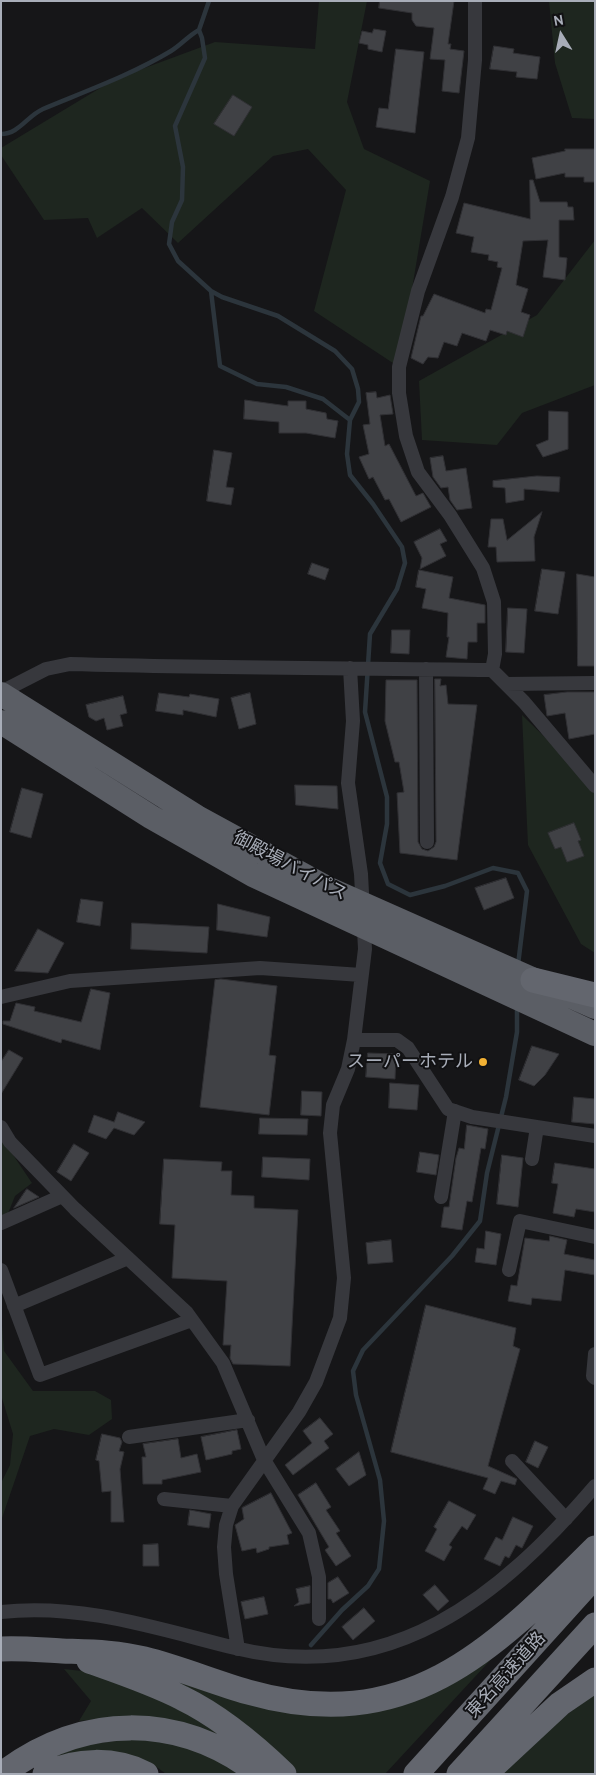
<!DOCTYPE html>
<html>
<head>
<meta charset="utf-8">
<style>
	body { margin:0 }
	#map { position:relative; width:596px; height:1775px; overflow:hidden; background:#161618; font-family:Cabin,sans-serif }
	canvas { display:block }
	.frame { position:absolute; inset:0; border:2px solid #a8adb8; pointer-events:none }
	.north { position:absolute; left:536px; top:10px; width:50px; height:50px; -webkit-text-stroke:4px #111113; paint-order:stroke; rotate:350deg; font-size:14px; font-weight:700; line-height:20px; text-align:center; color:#a8adb8 }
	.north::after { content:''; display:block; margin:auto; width:18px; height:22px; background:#a8adb8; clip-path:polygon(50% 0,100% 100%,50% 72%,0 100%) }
</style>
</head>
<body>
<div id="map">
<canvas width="596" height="1775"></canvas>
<div class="frame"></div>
<div class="north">N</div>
</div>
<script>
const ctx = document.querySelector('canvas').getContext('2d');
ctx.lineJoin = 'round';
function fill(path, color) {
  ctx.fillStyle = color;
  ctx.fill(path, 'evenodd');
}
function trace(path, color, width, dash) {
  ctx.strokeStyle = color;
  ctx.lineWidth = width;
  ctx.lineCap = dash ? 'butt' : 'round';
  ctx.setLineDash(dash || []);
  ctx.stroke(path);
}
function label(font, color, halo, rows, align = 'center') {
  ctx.font = font + ' Cabin,"Noto Sans JP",sans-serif';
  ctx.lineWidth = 4;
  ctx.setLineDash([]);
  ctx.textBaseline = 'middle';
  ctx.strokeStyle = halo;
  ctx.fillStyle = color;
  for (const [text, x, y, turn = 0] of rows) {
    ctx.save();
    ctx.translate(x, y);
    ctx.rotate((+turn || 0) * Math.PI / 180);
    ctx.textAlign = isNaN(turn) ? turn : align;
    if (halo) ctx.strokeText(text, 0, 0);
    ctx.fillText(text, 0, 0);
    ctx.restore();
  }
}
fill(new Path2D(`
	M319 1H367L347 102 364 149 430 181 399 367 314 311 346 190 308 149 273 156 178 243 142 208 97 238 88 218 44 220 1 155V148L115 79 215 42 315 49Z
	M549 1H595V119L572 118 555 63Z
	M595 240V385L522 413 497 445 422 440 419 381 537 315Z
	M522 715 595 786V953L581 944 528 845Z
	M1 1137 32 1183 15 1196 1 1231Z
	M1 1312 4 1351 33 1391H95L111 1400 112 1419 89 1435 54 1429 30 1436 1 1521V1483L10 1465 13 1434 1 1395Z
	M510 1639 385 1774H298L279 1755 164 1673 326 1714Z
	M64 1669 91 1672 190 1712 237 1743 129 1716 79 1721 91 1701Z
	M595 1694V1774H500L543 1732Z
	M139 1738C182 1744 204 1752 242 1774H166L154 1765 129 1755 47 1761 76 1746Z`), '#1e261f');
trace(new Path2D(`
	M199 30 202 38 205 58 175 126 183 167 182 200 172 222 169 244 178 261 211 291 222 297 278 316 335 351 352 369 358 389 359 402 350 420 347 454 350 475 373 504 402 547 405 563 397 589 370 634 365 712 387 797V824L380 863 388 884 410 895 445 886 493 868 518 873 527 891 518 965
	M1 134C19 134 27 116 43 109 86 91 131 75 171 51 181 45 188 36 199 30L209 1
	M211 291 220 366 257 384 286 387 323 399 350 420
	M311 1645 342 1610 368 1586 379 1569 384 1521 380 1480 356 1395 353 1371 363 1350 452 1256 480 1221 487 1173 506 1097 517 1032V1006`), '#2c353c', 4.5);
const building = new Path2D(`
	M380 1H454L448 44H451L450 49 464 51 459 93 442 91 445 60 430 59 434 28 416 26 412 20V13L379 8Z
	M374 29 386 31 382 52 368 49V45L359 43 362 31 372 33Z
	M494 46 514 49 513 53 540 57 537 79 516 77 517 72 490 69Z
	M396 49 424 52 415 133 376 127 379 108 388 109Z
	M233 95 252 107 234 136 214 124Z
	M565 149H595V182H584V177H565V173L536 179 532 158 565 151Z
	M530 180H533L540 202H567L568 207H573L574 220H559V257L567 258 565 280 543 277 548 240 523 241 516 285 528 289 521 312 530 315 523 337 507 331 506 335 490 330 486 341 462 333 457 346 444 342 438 358 428 357 423 364 411 358 421 316H423L434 294 485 313 486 309 491 310 502 268 497 267 498 262 488 260 489 255 471 252 474 237 456 233 464 203 530 219Z
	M376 392 377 398 390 395 393 414 380 415 385 446 389 444 416 496 423 493 431 507 401 522 389 499 385 500 373 477 369 479 359 457 369 454 363 425 370 424 366 393Z
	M245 400 288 406V401H306V409L326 413 327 419 338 421 335 438 306 433H279V422L244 419Z
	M549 411 568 412V449L543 457 536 445 548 440Z
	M214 450 232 453 226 487 234 488 231 505 207 501Z
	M443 456 446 471 466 468 472 508 457 510 450 500 448 487 441 488 433 477 430 458Z
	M537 476 560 477 559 492 524 489V500L506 503 505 488 493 487V481Z
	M542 512 534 537 535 561 497 562 496 547H488L491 519H503L507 540Z
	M440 529 447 541 440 544 446 556 420 569 422 558 414 542Z
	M312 563 329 569 325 580 308 574Z
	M542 569 565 572 558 614 535 611Z
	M419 570 453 577 449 598 485 605V623H477V642H468L467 659 446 657 449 637H447L448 613 422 608 426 589 416 587Z
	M577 574 595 577V666H578Z
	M508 608 527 609 524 653 506 652Z
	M392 630H410L409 654 391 653Z
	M435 679H441L440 686 446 685 448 704 477 705 457 860 400 853 397 793 404 792 399 762H395L385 721 386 680H417L418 842 422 849 428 851 434 847 436 842Z
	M567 692H595V734L569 739 565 713 547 716 544 695Z
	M159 693 189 697 190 694 219 699 216 717 183 710V715L156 711Z
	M250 693 256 724 239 729 231 698Z
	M123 696 127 713 120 715 123 726 107 730 104 718 96 721 89 717 86 705Z
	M295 785 337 786 338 809 296 805Z
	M22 788 43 794 31 838 10 832Z
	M574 823 581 840 578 841 584 856 567 862 561 847 555 849 548 833Z
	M506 878 514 898 484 910 475 888Z
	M81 899 103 902 100 926 77 922Z
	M218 904 270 917 267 937 217 930Z
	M132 923 209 927 207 953 131 949Z
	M38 929 64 943 48 973 15 971Z
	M221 979 277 986 269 1055 276 1056 269 1115 200 1107 215 980Z
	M91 989 110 993 100 1050 62 1039 61 1043 3 1024V1021H10L16 1003 35 1007 34 1011 81 1022Z
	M532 1046 559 1054 545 1075 534 1086 519 1080Z
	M9 1050 23 1058 1 1094V1062Z
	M368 1053 396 1054 395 1079 366 1077Z
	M390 1083 419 1085 417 1110 389 1108Z
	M302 1091 322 1092 321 1116 301 1115Z
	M574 1097 595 1099V1124L572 1122Z
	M118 1112 145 1122 134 1135 114 1128 106 1139 88 1132 94 1115 114 1122Z
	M260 1118 308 1119 307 1135 259 1134Z
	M467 1125 488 1129 485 1149 481 1148 472 1202 467 1201 462 1230 441 1227 444 1207H449L456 1158 459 1148 464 1149Z
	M74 1144 89 1153 71 1181 57 1172Z
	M420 1152 439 1155 436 1175 417 1172Z
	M502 1155 523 1158 518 1207 497 1204Z
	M263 1157 310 1159 309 1180 262 1177Z
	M164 1159 222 1162 221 1171H232L231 1195 254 1196V1208L298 1210 290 1366 233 1364 230 1358 231 1345H223L227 1281 172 1278 175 1225 160 1224Z
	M555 1163 595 1169V1212L576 1209 574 1217 553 1213 558 1184 552 1183Z
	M27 1189 39 1197 14 1208Z
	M486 1231 501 1234 496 1265 475 1262 477 1248 484 1249Z
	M550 1236 567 1240 564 1254 595 1260V1275L565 1270 561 1301 532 1298 531 1305 508 1301 511 1285 517 1286 525 1238 549 1241Z
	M391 1240 393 1262 368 1264 366 1243Z
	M426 1305 516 1328 513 1346 520 1349 488 1466 517 1479 515 1485 501 1481 495 1494 483 1489 488 1478 391 1452Z
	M320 1418 333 1434 324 1441 329 1448 293 1475 285 1465 312 1443 303 1431Z
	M237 1430 241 1449 232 1451V1454L206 1460 201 1437Z
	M102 1434 120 1438 122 1442 119 1451 124 1452 120 1469 124 1522H111V1491L102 1492 99 1461 96 1460Z
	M178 1439 181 1458 197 1454 201 1472 162 1480V1484H143L142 1457H146L143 1444Z
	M535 1441 548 1447 538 1468 526 1462Z
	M359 1452 366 1475 349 1486 336 1469Z
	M316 1483 331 1507 326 1510 340 1531 336 1533 351 1556 336 1566 325 1550 329 1547 298 1495Z
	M271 1493 292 1533 287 1535 289 1544 269 1547V1549L257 1553 256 1548 242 1551 235 1525 244 1519 242 1508Z
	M449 1501 476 1515 467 1530 462 1526 449 1545 452 1547 444 1561 425 1551 437 1529 434 1527Z
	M190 1510 211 1514 209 1528 188 1525Z
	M513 1517 533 1526 522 1548 516 1545 509 1558 505 1556 500 1566 484 1559 496 1537 502 1540Z
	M158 1544 159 1566H143V1545Z
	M338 1577 349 1593 333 1603 331 1599H328V1583Z
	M435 1585 449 1601 438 1611 423 1595Z
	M310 1586V1603L294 1606 299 1602 296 1589Z
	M264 1597 268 1614 245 1619 241 1602Z
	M364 1608 375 1621 353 1640 342 1627Z`);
fill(building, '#404145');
trace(building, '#303034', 1);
trace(new Path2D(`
	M475 1V60L468 138 452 197 418 291 399 367V393L406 436 418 472 450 515 483 568 494 602 495 654 492 670
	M426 669 427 842
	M506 684 595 683
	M1 692 46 669 70 664C211 668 351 668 492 670L524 702 595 786
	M1 997 70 981 260 968 361 975
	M354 1040H397L408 1048 448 1109 472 1117 595 1136
	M1 1127 10 1142 75 1209 187 1313 223 1363 264 1460 309 1533 319 1577V1619
	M532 1159 537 1127
	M441 1197 455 1111
	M1 1223 62 1196
	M1 1270 40 1375 192 1320
	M509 1270 520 1221 595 1237
	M14 1306 128 1258
	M595 1354 593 1376 595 1378
	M129 1437 248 1420
	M512 1461 566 1519
	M164 1499 232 1506
	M1 1612C82 1603 158 1629 235 1648 391 1686 500 1597 595 1486
	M238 1649 226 1574 224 1547 226 1525 232 1506 299 1412 316 1382 340 1318 344 1278 330 1133 333 1105 348 1069 354 1040 365 949 361 874 348 783 353 721 350 668`), '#37383d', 14);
trace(new Path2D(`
	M1 694 197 817 329 889 595 1007
	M1 722 151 817 253 875 595 1034`), '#5b5e65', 24);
trace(new Path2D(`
	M533 980 595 995
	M1 1649C22 1648 41 1650 62 1651 90 1652 116 1652 144 1659 180 1668 213 1682 248 1692 407 1737 491 1652 595 1548
	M89 1661C120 1672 153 1683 182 1698 219 1716 254 1745 284 1774
	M2 1774C82 1713 179 1712 259 1774
	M45 1774C76 1759 115 1758 146 1774
	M416 1774 595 1576
	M459 1774 595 1625
	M485 1774 560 1704 595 1680`), '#63666e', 25);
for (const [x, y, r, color] of [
	[483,1062,5,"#f2b134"]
]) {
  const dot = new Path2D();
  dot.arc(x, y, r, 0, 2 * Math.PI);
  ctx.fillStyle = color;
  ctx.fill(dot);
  trace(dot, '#111113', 2);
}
label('18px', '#a8adb8', '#111113', [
	["御殿場バイパス",290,866,28],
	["東名高速道路",506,1675,-48]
]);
label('18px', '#a8adb8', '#111113', [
	["スーパーホテル",473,1062]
], 'right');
</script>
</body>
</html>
